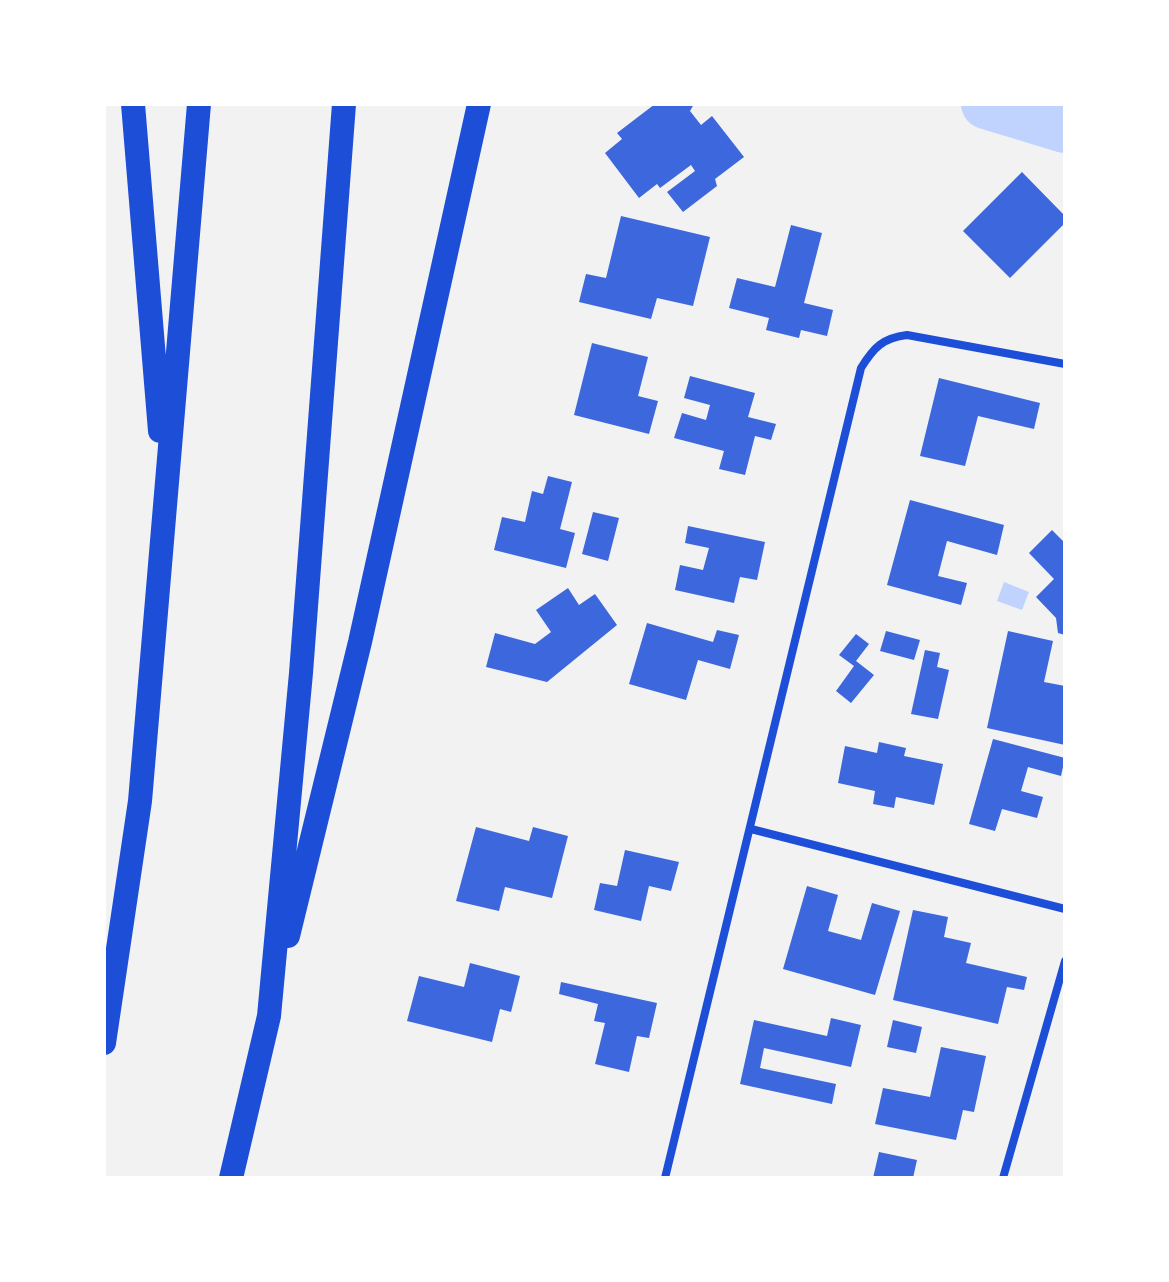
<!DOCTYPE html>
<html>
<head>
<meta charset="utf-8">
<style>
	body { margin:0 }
	#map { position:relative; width:1169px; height:1282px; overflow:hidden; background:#f2f2f2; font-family:"Exo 2",sans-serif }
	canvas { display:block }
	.frame { position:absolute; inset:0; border:106px solid #fff; pointer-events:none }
</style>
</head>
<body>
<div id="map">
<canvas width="1169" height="1282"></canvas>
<div class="frame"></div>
</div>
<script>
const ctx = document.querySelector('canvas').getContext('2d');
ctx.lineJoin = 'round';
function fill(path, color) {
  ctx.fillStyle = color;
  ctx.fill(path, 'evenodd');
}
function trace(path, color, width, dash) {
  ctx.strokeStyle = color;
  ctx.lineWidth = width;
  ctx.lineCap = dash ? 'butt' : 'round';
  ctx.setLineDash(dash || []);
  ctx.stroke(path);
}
fill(new Path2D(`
	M1004 582 1029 592 1022 610 997 601Z`), '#bfd3fe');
trace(new Path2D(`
	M986 104 1065 128`), '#bfd3fe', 50);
fill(new Path2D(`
	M655 104H694L690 111 701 125 712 116 744 157 715 179 717 186 683 212 667 192 695 171 691 165 660 188 657 184 639 198 605 153 622 139 617 133Z
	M1022 172 1065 216V223L1010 278 963 231Z
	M621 216 710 237 693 306 657 298 651 319 579 302 586 274 606 278Z
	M791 225 822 233 804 303 833 310 827 336 801 330 799 338 766 330 769 318 729 308 737 278 775 287Z
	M592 343 648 357 638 396 658 401 649 434 574 415Z
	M690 376 755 393 748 417 776 424 771 440 755 436 745 475 719 469 724 451 674 438 682 413 706 420 710 405 684 398Z
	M939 378 1040 403 1034 429 978 416 965 466 920 456Z
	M548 476 572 482 560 529 575 533 566 568 494 550 502 517 525 522 532 491 543 494Z
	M910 500 1004 525 997 555 947 541 938 576 967 583 961 605 887 585Z
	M593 512 619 518 608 561 582 554Z
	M688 526 765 542 757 580 740 577 734 603 675 590 680 565 703 570 709 548 685 543Z
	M1052 530 1065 543V635L1058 633 1056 618 1036 597 1054 579 1029 553Z
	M568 588 579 605 595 594 617 625 547 682 486 667 495 633 535 644 551 632 536 610Z
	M647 623 713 642 717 630 739 635 730 669 698 660 686 700 629 684Z
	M886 631 920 640 914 660 880 651Z
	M1008 631 1053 641 1044 682 1065 686V745L987 728Z
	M856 634 869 644 856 661 874 675 851 703 836 691 854 666 839 655Z
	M925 650 940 653 937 667 949 670 938 719 911 714Z
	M993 739 1065 758 1061 776 1028 767 1021 791 1043 797 1037 818 1002 809 995 831 969 824Z
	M879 742 906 748 904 756 943 764 934 805 896 797 894 808 873 804 875 791 838 783 845 746 877 753Z
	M476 827 529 841 533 827 568 836 552 898 505 887 499 911 456 901Z
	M625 850 679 862 671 891 649 886 641 921 594 910 600 883 617 886Z
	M807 886 838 895 828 931 861 940 872 903 900 911 875 995 783 969Z
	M913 910 948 917 944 937 971 943 966 963 1027 977 1024 990 1007 987 998 1024 893 1000Z
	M470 963 520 976 511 1012 500 1009 492 1042 407 1021 419 976 464 987Z
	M561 982 657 1003 649 1038 637 1036 629 1072 595 1064 605 1023 594 1021 598 1004 559 994Z
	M831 1018 861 1025 851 1067 764 1048 760 1068 836 1084 832 1104 740 1084 754 1020 827 1036Z
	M893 1020 922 1027 916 1053 887 1047Z
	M941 1047 986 1056 974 1112 963 1110 956 1140 875 1124 883 1088 930 1097Z
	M879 1152 917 1160 913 1178H873Z`), '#3d67dc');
trace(new Path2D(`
	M751 829 1065 909
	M665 1178 861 368C874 347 883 338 907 335L1065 364
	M1003 1178 1065 961`), '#1d4ed8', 8);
trace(new Path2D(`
	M133 104 160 431
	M288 936 360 642 479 104
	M104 1043 140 801 199 104
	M231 1178 269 1016 301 673 344 104`), '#1d4ed8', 24);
</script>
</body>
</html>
